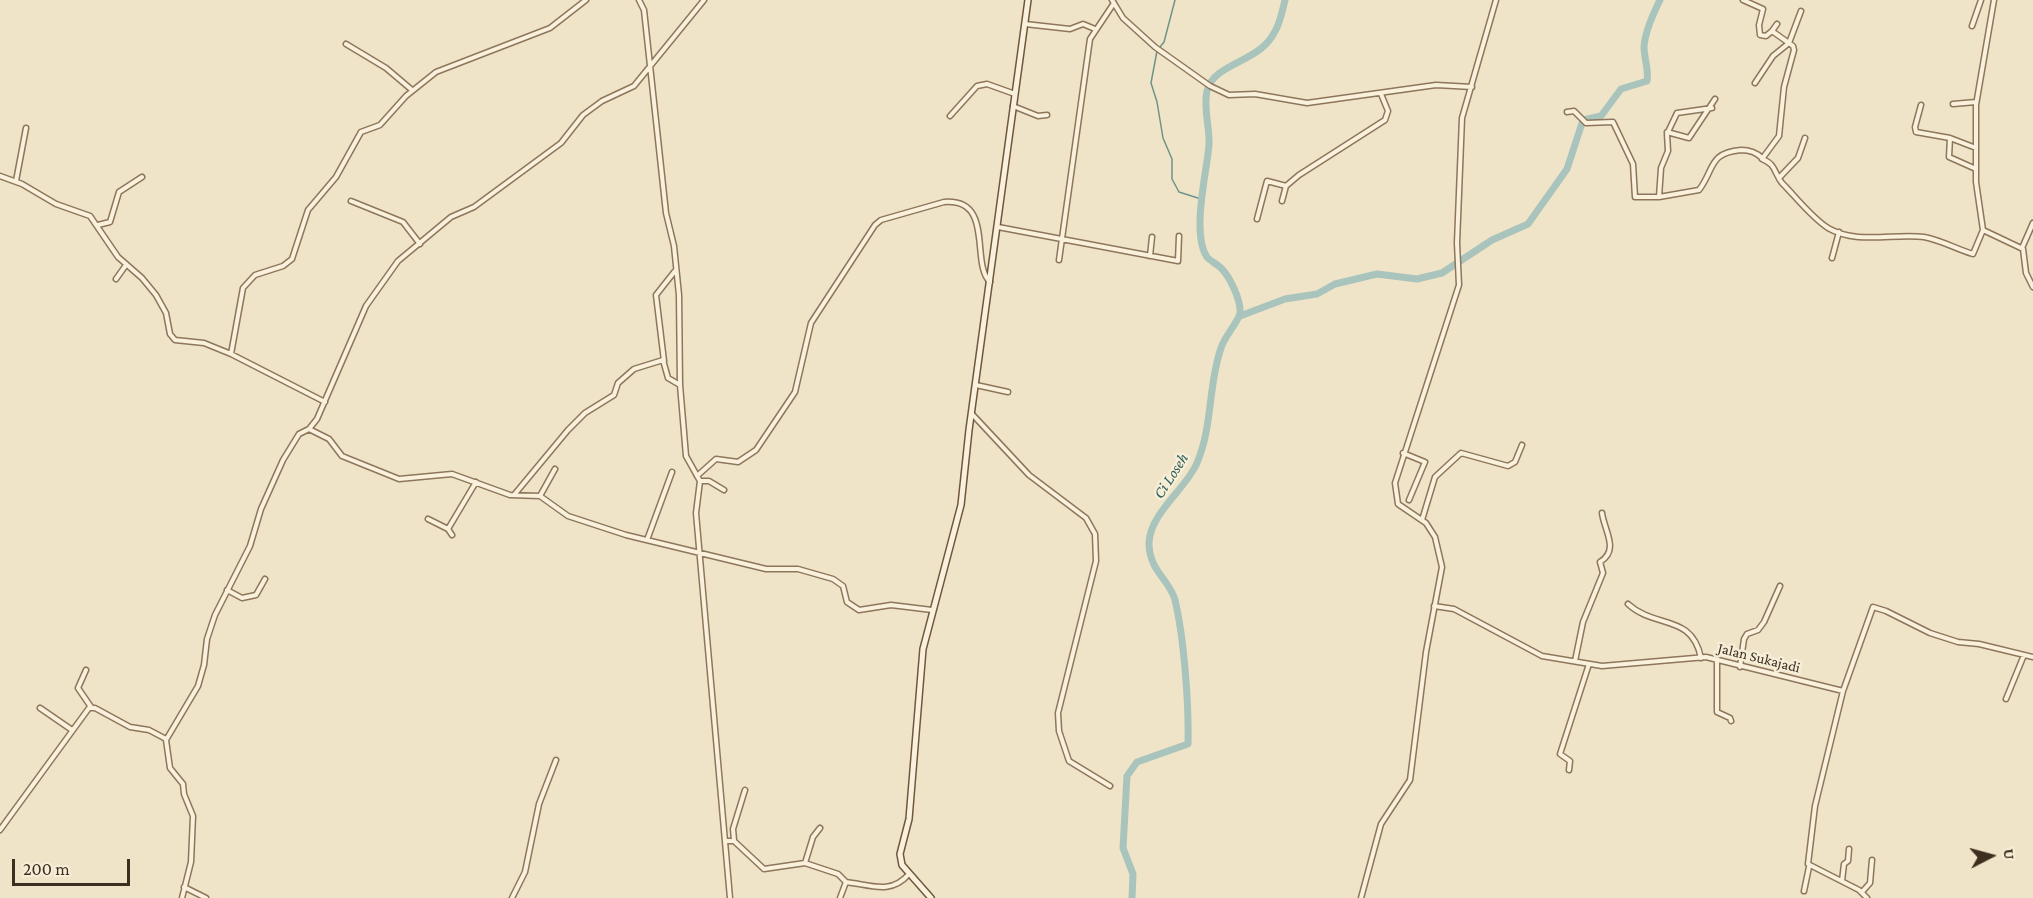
<!DOCTYPE html>
<html>
<head>
<meta charset="utf-8">
<style>
	body { margin:0 }
	#map { position:relative; width:2033px; height:898px; overflow:hidden; background:#f0e4c8; font-family:"Crimson Pro",serif }
	canvas { display:block }
	.north { position:absolute; left:1961px; top:826px; width:60px; height:60px; -webkit-text-stroke:4px #f7eed8; paint-order:stroke; rotate:84deg; font-size:16px; font-weight:700; line-height:24px; text-align:center; color:#3d2e20 }
	.north::after { content:''; display:block; margin:auto; width:21px; height:27px; background:#3d2e20; clip-path:polygon(50% 0,100% 100%,50% 72%,0 100%) }
	.scale { position:absolute; left:12px; top:859px; width:118px; height:27px; box-sizing:border-box; border:3px solid #3d2e20; border-top:0; padding-left:8px; font-size:18px; line-height:21px; white-space:nowrap; color:#3d2e20; -webkit-text-stroke:4px #f7eed8; paint-order:stroke }
</style>
</head>
<body>
<div id="map">
<canvas width="2033" height="898"></canvas>
<div class="north">U</div>
<div class="scale">200 m</div>
</div>
<script>
const ctx = document.querySelector('canvas').getContext('2d');
ctx.lineJoin = 'round';
function trace(path, color, width, dash) {
  ctx.strokeStyle = color;
  ctx.lineWidth = width;
  ctx.lineCap = dash ? 'butt' : 'round';
  ctx.setLineDash(dash || []);
  ctx.stroke(path);
}
function label(font, color, halo, rows, align = 'center') {
  ctx.font = font + ' "Crimson Pro",serif';
  ctx.lineWidth = 5;
  ctx.setLineDash([]);
  ctx.textBaseline = 'middle';
  ctx.strokeStyle = halo;
  ctx.fillStyle = color;
  for (const [text, x, y, turn = 0] of rows) {
    ctx.save();
    ctx.translate(x, y);
    ctx.rotate((+turn || 0) * Math.PI / 180);
    ctx.textAlign = isNaN(turn) ? turn : align;
    if (halo) ctx.strokeText(text, 0, 0);
    ctx.fillText(text, 0, 0);
    ctx.restore();
  }
}
trace(new Path2D(`
	M1160 47 1164 42 1175 0
	M1157 51 1151 83 1157 102 1163 138 1172 159V179L1179 192 1201 199`), '#6f938a', 1.5);
trace(new Path2D(`
	M1240 316 1285 299 1317 294 1335 284 1377 274 1417 279 1442 273 1492 240 1528 224 1567 169 1583 120 1601 116 1621 89 1647 81C1649 69 1644 58 1644 47 1645 31 1653 14 1660 0
	M1132 898 1133 874 1123 848 1127 776 1137 762 1188 744C1189 704 1184 638 1175 600 1170 580 1149 571 1149 543 1150 513 1186 489 1197 463 1213 425 1208 385 1221 348 1224 337 1239 321 1240 313 1241 300 1230 277 1221 268 1217 264 1210 261 1207 257 1191 234 1207 171 1209 145 1210 128 1203 107 1207 91 1212 67 1249 62 1265 45 1278 32 1281 17 1285 0`), '#a9c4bc', 7);
const street = new Path2D(`
	M639 0 644 10 666 213 674 246 679 295 680 385 686 456 700 481 696 513 730 898
	M1112 0 1123 18 1155 47 1210 86 1229 95 1255 94 1307 103 1436 85 1472 87
	M1743 0 1763 9 1759 25 1760 35 1766 36 1772 31 1793 46 1794 50 1784 87 1779 136 1762 159C1776 164 1774 173 1782 183 1796 197 1811 217 1828 228 1857 245 1894 233 1924 237 1941 240 1956 249 1973 254L1983 230
	M1994 0 1976 105V182L1983 230 2023 249 2026 273 2033 287
	M1025 24 1070 29 1083 24 1095 29
	M1972 26 1981 0
	M1772 31 1777 24
	M346 44 386 68 412 90
	M1755 83 1773 56 1789 43 1801 11
	M1953 104 1976 102
	M1921 105 1915 127 1916 132 1950 138 1949 157 1976 169
	M1013 106 1038 116 1047 115
	M1567 112 1574 111 1586 123 1613 122 1633 164 1635 197H1659L1699 190C1715 169 1708 153 1741 150 1750 150 1756 152 1762 158
	M950 116 977 86 987 84 1015 94
	M1667 132 1689 138 1715 99
	M1950 138 1976 148
	M0 176 22 184 56 204 90 216 118 257 142 278 156 295 166 313 170 334 175 340 204 343 231 354 325 402
	M1779 178 1798 158 1805 138
	M16 181 26 128
	M1659 197 1661 168 1668 151 1667 134 1677 113 1712 108
	M351 201 403 222 420 244
	M1282 201 1286 186 1299 175 1385 120 1388 111 1381 94
	M1257 219 1267 181 1286 186
	M98 225 110 222 119 192 142 177
	M998 227 1178 261 1179 236
	M2022 248 2033 223
	M1150 256 1152 237
	M1832 258 1839 232
	M1059 260 1090 39 1114 3
	M116 279 126 265
	M231 354 243 288 255 275 283 266 292 259 308 210 336 177 361 132 380 125 406 96 436 72 550 28 586 0
	M664 361 656 295 675 271
	M976 385 1008 392
	M972 414 1029 475 1086 518 1095 534 1096 561 1058 713 1059 731 1069 761 1110 786
	M309 429 329 439 342 456 399 479 452 474 510 495 540 496 568 516 626 535 766 569H798L833 579 843 586 847 602 859 610 891 605 932 610
	M1403 453 1425 462 1409 500
	M697 476 716 459 738 462 756 450 795 392 811 323 875 225 881 220 944 202C995 198 970 263 990 282
	M700 481H709L724 490
	M514 495 568 430 585 413 614 395 618 383 634 369 663 360 668 378 680 385
	M540 496 555 469
	M428 519 448 529 452 535
	M1422 520 1435 477 1461 453 1508 466 1515 462 1522 445
	M448 529 476 482
	M647 540 672 472
	M227 590 242 598 256 595 265 579
	M1628 604C1655 629 1692 613 1701 658
	M1434 606 1454 609 1542 656 1602 666 1706 657 1843 691 1815 806 1808 864 1859 890 1867 898
	M1575 661 1583 622 1603 573 1600 562C1620 550 1604 530 1602 513
	M1717 661V712L1730 718 1731 721
	M1740 667 1744 639 1747 634 1758 630 1764 622 1780 586
	M86 670 78 688 91 707
	M1843 691 1873 607 1886 611 1930 633 1958 642 1979 644 2033 657
	M2006 699 2024 655
	M40 708 72 730
	M1569 770 1570 761 1560 754 1589 664
	M0 830 89 708H95L130 727 149 730 166 739
	M734 840 733 829 745 790
	M725 841H734L764 869 805 863 838 874 846 882
	M805 863 813 837 820 828
	M1842 881 1844 864 1848 861 1849 849
	M184 887 206 898
	M1804 891 1809 867
	M1862 892 1870 883 1872 860
	M182 898 191 862 193 816 184 794 183 784 170 768 166 740 198 686 204 665 207 639 215 615 250 546 261 509 283 460 299 434 309 429 317 419 366 306 398 261 451 217 474 207 561 143 583 115 602 101 634 86 704 0
	M512 898 525 872 539 804 556 760
	M840 898 846 882C871 885 891 895 909 874
	M1361 898 1381 824 1410 780 1426 652 1442 567 1435 537 1426 523 1398 504 1395 483 1459 285 1457 243 1462 118 1496 0`);
const secondary = new Path2D(`
	M931 898 902 865 900 854 909 819 923 649 961 505 969 430 1028 0`);
trace(street, '#8d765c', 7);
trace(secondary, '#6f573f', 8);
trace(street, '#faf1dc', 4);
trace(secondary, '#faf1dc', 5);
label('15px', '#3d2e20', '#f7eed8', [
	["Jalan Sukajadi",1759,658,14]
]);
label('italic 16px', '#2f5d5a', '#f7eed8', [
	["Ci Loseh",1171,476,-57]
]);
</script>
</body>
</html>
